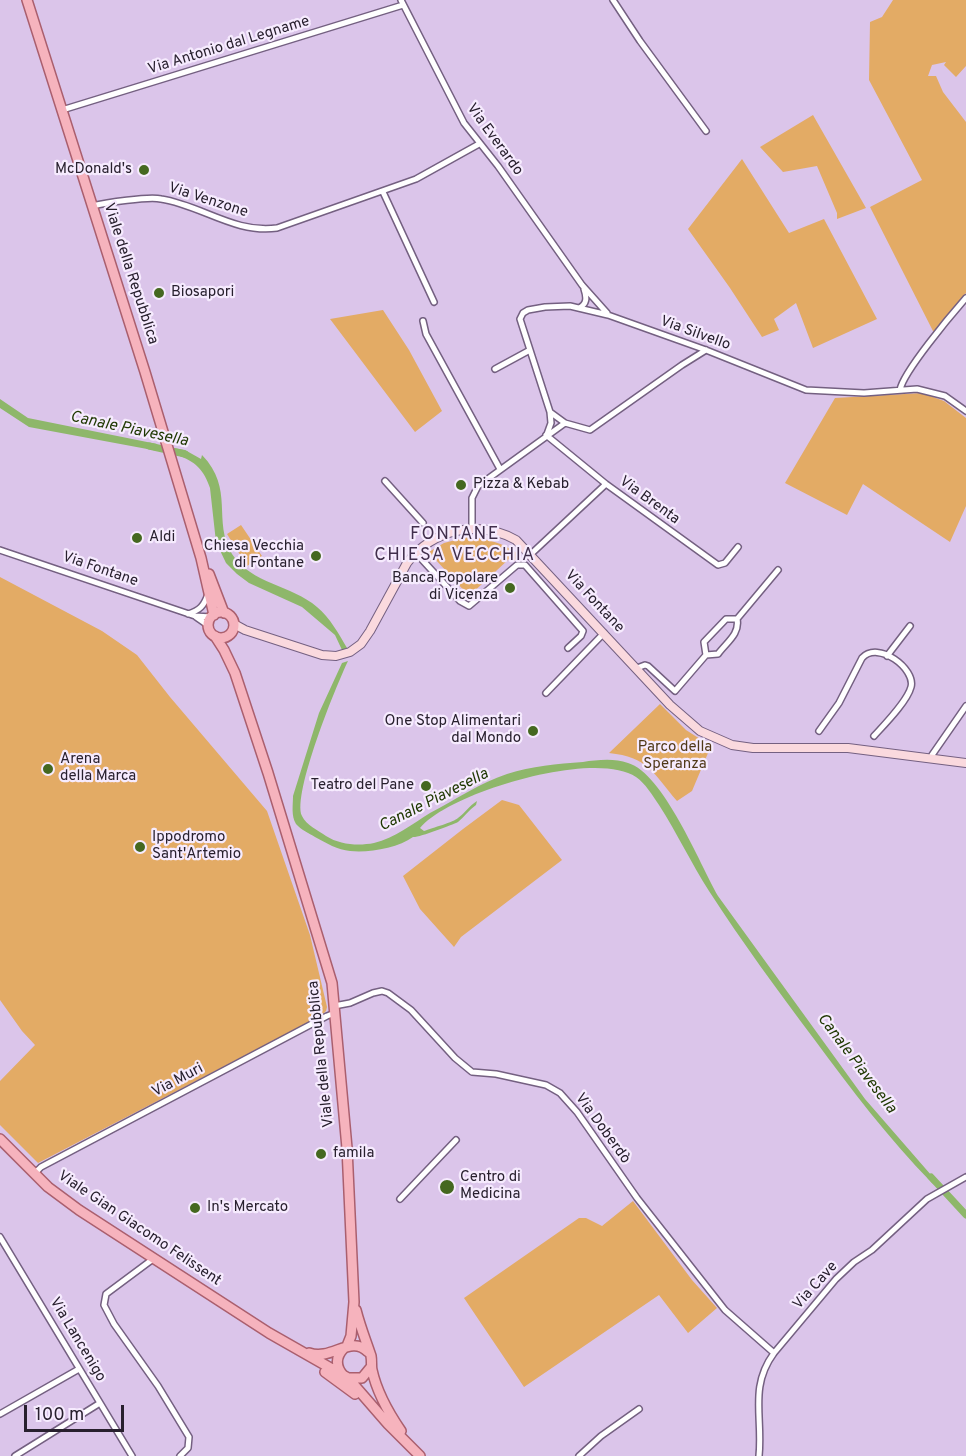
<!DOCTYPE html>
<html>
<head>
<meta charset="utf-8">
<style>
	body { margin:0 }
	#map { position:relative; width:966px; height:1456px; overflow:hidden; background:#dbc5ea; font-family:Overpass,sans-serif }
	canvas { display:block }
	.scale { position:absolute; left:24px; top:1405px; width:100px; height:27px; box-sizing:border-box; border:3px solid #28202e; border-top:0; padding-left:8px; font-size:18px; line-height:21px; white-space:nowrap; color:#28202e; -webkit-text-stroke:4px #f6ebfe; paint-order:stroke }
</style>
</head>
<body>
<div id="map">
<canvas width="966" height="1456"></canvas>
<div class="scale">100 m</div>
</div>
<script>
const ctx = document.querySelector('canvas').getContext('2d');
ctx.lineJoin = 'round';
function fill(path, color) {
  ctx.fillStyle = color;
  ctx.fill(path, 'evenodd');
}
function trace(path, color, width, dash) {
  ctx.strokeStyle = color;
  ctx.lineWidth = width;
  ctx.lineCap = dash ? 'butt' : 'round';
  ctx.setLineDash(dash || []);
  ctx.stroke(path);
}
function label(font, color, halo, rows, align = 'center') {
  ctx.font = font + ' Overpass,sans-serif';
  ctx.lineWidth = 4.5;
  ctx.setLineDash([]);
  ctx.textBaseline = 'middle';
  ctx.strokeStyle = halo;
  ctx.fillStyle = color;
  for (const [text, x, y, turn = 0] of rows) {
    ctx.save();
    ctx.translate(x, y);
    ctx.rotate((+turn || 0) * Math.PI / 180);
    ctx.textAlign = isNaN(turn) ? turn : align;
    if (halo) ctx.strokeText(text, 0, 0);
    ctx.fillText(text, 0, 0);
    ctx.restore();
  }
}
fill(new Path2D(`
	M893 0H966V66L956 77 944 65 946 62 932 65 928 76H936L943 92 966 122V293L934 333 870 207 922 180 869 80 870 22 882 17Z
	M813 115 866 208 837 219V213L817 166 783 172 760 147Z
	M742 159 789 233 824 219 877 319 813 348 796 303 774 319 779 330 762 337 730 288 688 229Z
	M383 310 409 350 442 411 415 432 330 319Z
	M922 393 944 401 966 418V506L950 542 863 484 847 515 785 483 835 398Z
	M241 525 262 556 247 566 227 534Z
	M467 537C487 538 503 543 520 555L513 562 509 559 469 596 435 559 431 562 427 553 444 543Z
	M0 577 102 631 137 655 170 697 267 811 310 935 327 1007 326 1011 321 1016 38 1163 0 1125V1081L35 1045 22 1031 0 1000Z
	M660 704 686 730 711 746 692 791 677 801C653 773 648 757 609 753Z
	M502 800 519 805 562 860 461 937 454 947 420 909 403 876 463 829Z
	M633 1201 692 1280 717 1308 688 1333 659 1295 524 1387 464 1298 579 1218H586L602 1226Z`), '#e3ab65');
fill(new Path2D(`
	M0 399 28 418 157 444 158 451 29 427 0 408Z
	M174 448 185 450 201 459 202 455C235 489 212 521 232 554 251 584 292 585 317 607 330 618 339 634 347 648L342 650 335 635 302 607 249 583 237 574 226 563 216 542 210 488C204 470 195 461 177 455Z
	M348 661C336 686 292 794 302 816 306 825 319 831 326 836 340 845 359 846 374 843 395 838 412 824 430 813 455 800 480 783 507 774 532 766 557 764 583 762 597 760 614 758 628 763 663 773 700 864 718 896L865 1099 938 1183 935 1185 932 1183C888 1138 851 1089 814 1039 778 991 742 942 709 891 691 863 677 833 659 805 653 796 645 783 636 777 595 749 450 792 420 828L424 831C432 828 454 822 458 818 465 813 469 806 477 801L476 805C469 810 464 817 458 822 452 825 418 838 413 837 398 848 369 853 350 851 338 850 326 843 315 837 309 833 301 830 296 824 291 816 293 805 293 796L319 713 342 663Z`), '#8eb76a');
trace(new Path2D(`
	M149 446 185 454
	M931 1177 966 1215`), '#8eb76a', 7);
const street = new Path2D(`
	M401 0 464 123 498 166 582 285 607 313
	M613 0 640 41 706 131
	M62 110 403 5
	M383 192 434 302
	M92 206C105 203 149 196 161 199 201 205 235 234 277 228L416 179 479 144
	M579 308C587 304 587 298 584 289
	M423 321 426 334 500 469
	M706 350 682 365 590 430 565 423 550 412 520 319 523 313 528 310 545 307 570 306 608 315 706 350 806 390 864 393 917 389 945 396 966 411
	M495 369 530 350
	M900 390C903 372 952 314 966 298
	M547 434 551 423 550 412
	M546 435 606 484 718 565 725 563 738 547
	M385 481 423 523
	M472 528V498L478 486 565 423
	M0 550 195 616 211 617
	M415 552 460 601 469 606 517 565H525L583 631 581 636 568 648
	M531 554 606 484
	M188 614C200 610 204 606 208 594
	M196 617 209 626
	M726 619H737C740 634 727 642 718 654L706 655 704 642Z
	M737 619 778 570
	M887 656 910 626
	M637 668 645 665 648 666 675 691 706 655
	M546 693 604 633
	M819 731 839 703 862 658C878 640 916 669 911 687 907 702 884 725 874 736
	M931 759 932 755 966 706
	M334 1006 350 1003 373 993 382 991 388 993 411 1010 455 1058 472 1072 496 1074 546 1085 560 1093 577 1112 637 1198 725 1310 774 1353
	M34 1174 41 1167 327 1016 335 1013
	M400 1199 456 1140
	M0 1237 132 1456
	M153 1259 106 1294 104 1305 114 1324 158 1386 189 1437 188 1448 180 1456
	M0 1414 79 1369
	M15 1456 100 1403
	M579 1456 601 1436 639 1409
	M759 1456C763 1417 749 1387 774 1353L836 1279 854 1262 872 1250 927 1199 966 1177`);
const secondary = new Path2D(`
	M234 624 245 630 322 655 336 656 350 652 361 644 370 631 407 563C433 529 479 519 516 540L670 705 700 731 732 745 753 748H848L966 763`);
const primary = new Path2D(`
	M27 0 145 372 201 558 214 615
	M209 574 224 613
	M208 625a13 13 0 1 1 26 0a13 13 0 1 1-26 0Z
	M215 636 224 650 235 673 268 773 332 983 347 1148 354 1302 351 1336 347 1346
	M0 1139 48 1187 79 1210 269 1333 348 1378 388 1424 420 1456
	M356 1310C360 1326 366 1341 371 1356 372 1361 371 1366 372 1370 377 1393 388 1412 401 1431
	M309 1353C332 1361 351 1334 368 1352
	M325 1372 355 1394
	M343 1375C335 1366 336 1356 344 1348
	M348 1378H362L371 1367`);
trace(street, '#746081', 8);
trace(secondary, '#746081', 10);
trace(primary, '#aa5f6e', 12);
trace(street, '#fff', 5);
trace(secondary, '#fad9de', 8);
trace(primary, '#f6b3bd', 9);
for (const [x, y, r, color] of [
	[144,170,6,"#456820"],
	[159,293,6,"#456820"],
	[461,485,6,"#456820"],
	[137,538,6,"#456820"],
	[316,556,6,"#456820"],
	[510,588,6,"#456820"],
	[533,731,6,"#456820"],
	[48,769,6,"#456820"],
	[426,786,6,"#456820"],
	[140,847,6,"#456820"],
	[321,1154,6,"#456820"],
	[447,1187,8,"#456820"],
	[195,1208,6,"#456820"]
]) {
  const dot = new Path2D();
  dot.arc(x, y, r, 0, 2 * Math.PI);
  ctx.fillStyle = color;
  ctx.fill(dot);
  trace(dot, '#f6ebfe', 2);
}
label('15px', '#28202e', '#f6ebfe', [
	["Via Antonio dal Legname",229,46,-17],
	["Via Everardo",494,140,54],
	["Via Venzone",208,201,18],
	["Viale della Repubblica",130,274,72],
	["Via Silvello",695,334,20],
	["Via Brenta",649,501,36],
	["Via Fontane",100,570,19],
	["Via Fontane",594,602,47],
	["Viale della Repubblica",322,1054,-96],
	["Via Muri",178,1081,-28],
	["Via Doberdò",602,1129,54],
	["Viale Gian Giacomo Felissent",139,1229,34],
	["Via Cave",816,1286,-48],
	["Via Lancenigo",77,1340,59]
]);
label('15px', '#28202e', '#f6ebfe', [
	["McDonald's",132,170,"right"],
	["Biosapori",171,293],
	["Pizza & Kebab",473,485],
	["Aldi",149,538],
	["Chiesa Vecchia",304,547,"right"],
	["di Fontane",304,564,"right"],
	["Banca Popolare",498,579,"right"],
	["di Vicenza",498,596,"right"],
	["One Stop Alimentari",521,722,"right"],
	["dal Mondo",521,739,"right"],
	["Arena",60,760],
	["della Marca",60,777],
	["Teatro del Pane",414,786,"right"],
	["Ippodromo",152,838],
	["Sant'Artemio",152,855],
	["famila",333,1154],
	["Centro di",460,1178],
	["Medicina",460,1195],
	["In's Mercato",207,1208]
], 'left');
label('15px', '#503818', '#f6ebfe', [
	["Parco della",675,748],
	["Speranza",675,765]
]);
label('italic 16px', '#1e3700', '#f6ebfe', [
	["Canale Piavesella",129,430,12],
	["Canale Piavesella",434,801,-27],
	["Canale Piavesella",856,1064,53]
]);
ctx.letterSpacing = '1.5px';
label('18px', '#412f4c', '#f6ebfe', [
	["FONTANE",455,535],
	["CHIESA VECCHIA",455,556]
]);
ctx.letterSpacing = '0px';
</script>
</body>
</html>
